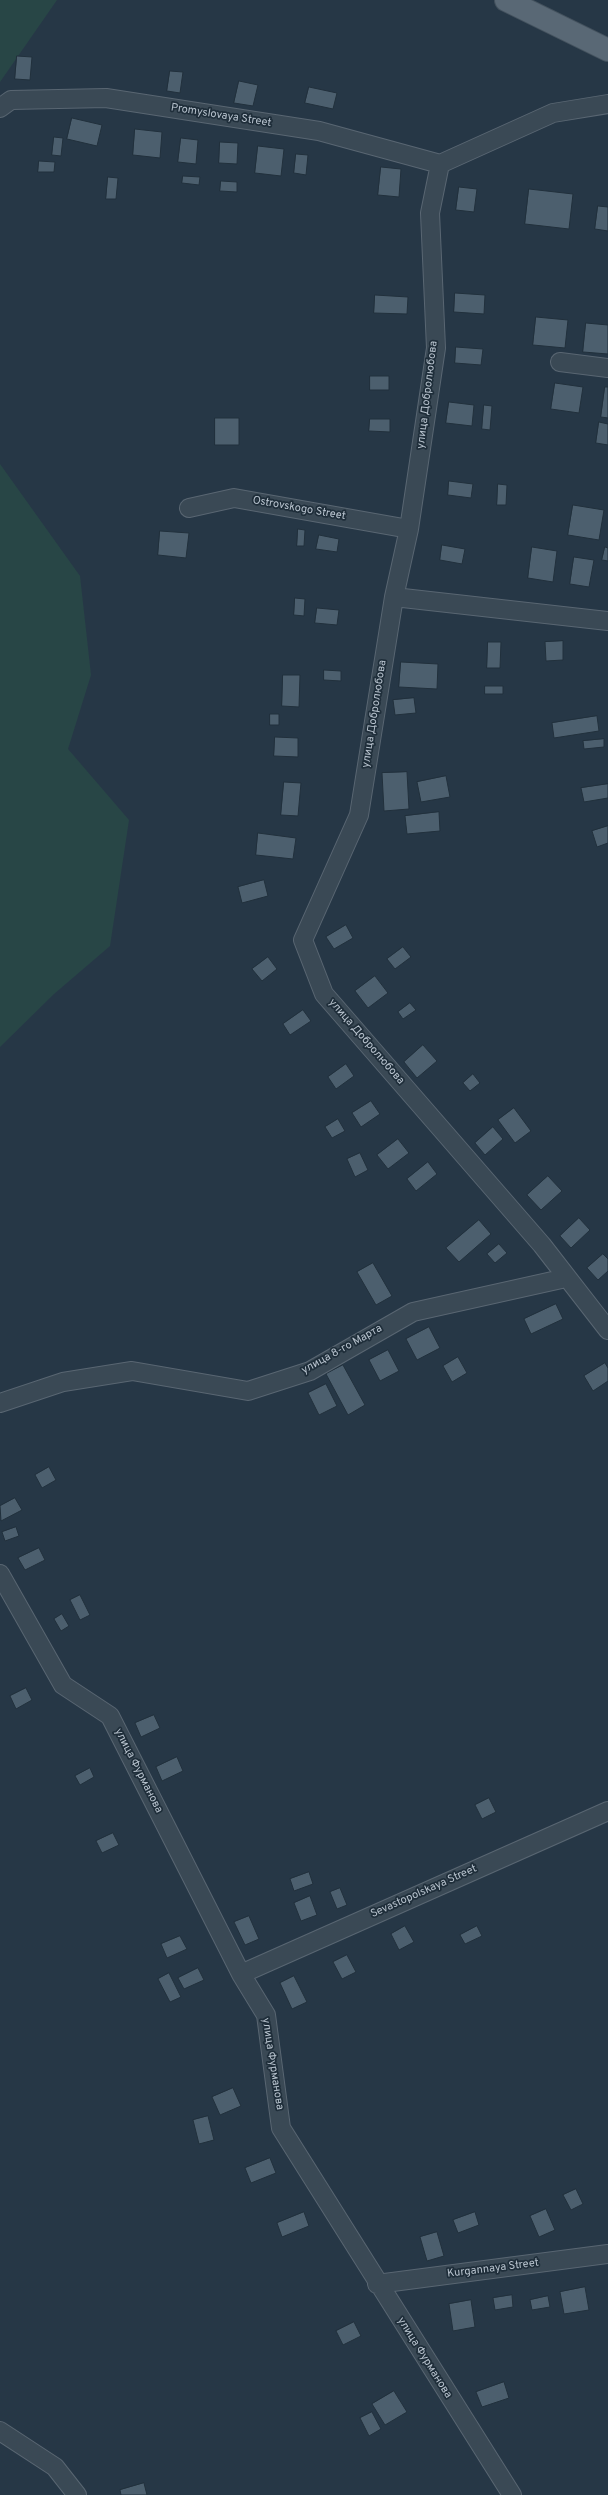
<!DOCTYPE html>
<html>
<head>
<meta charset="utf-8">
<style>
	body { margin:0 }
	canvas { display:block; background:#263746 }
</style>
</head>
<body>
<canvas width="608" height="2495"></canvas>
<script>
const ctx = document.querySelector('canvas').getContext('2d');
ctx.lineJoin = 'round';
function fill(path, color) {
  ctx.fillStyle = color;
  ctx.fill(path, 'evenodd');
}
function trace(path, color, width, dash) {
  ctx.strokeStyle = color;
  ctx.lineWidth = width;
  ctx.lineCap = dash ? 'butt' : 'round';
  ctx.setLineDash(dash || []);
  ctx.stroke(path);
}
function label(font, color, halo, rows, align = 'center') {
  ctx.font = font + ' Overpass,sans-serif';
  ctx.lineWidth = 3.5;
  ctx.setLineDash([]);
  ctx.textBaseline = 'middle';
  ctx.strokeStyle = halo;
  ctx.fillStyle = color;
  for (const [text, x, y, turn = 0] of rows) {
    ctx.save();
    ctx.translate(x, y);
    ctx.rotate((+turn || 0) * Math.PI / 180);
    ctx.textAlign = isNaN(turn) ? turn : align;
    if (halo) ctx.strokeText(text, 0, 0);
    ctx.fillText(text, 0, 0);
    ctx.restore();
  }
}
fill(new Path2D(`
	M0 0H57L0 82Z
	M0 464 80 576 91 675 68 749 129 820 110 946 54 994 0 1047Z`), '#284646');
const building = new Path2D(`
	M17 56 32 57 30 80 15 79Z
	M170 71 183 72 180 93 167 91Z
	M239 81 258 85 253 106 234 103Z
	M309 87 337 93 333 109 305 103Z
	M72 118 102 125 97 146 67 139Z
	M135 129 162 132 160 158 133 155Z
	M54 137 63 138 61 156 52 155Z
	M181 138 198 140 196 164 178 162Z
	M220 142 238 143 237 164 219 163Z
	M258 146 284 149 281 176 255 173Z
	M296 154 308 155 306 175 294 173Z
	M39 161 55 162 54 172H38Z
	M381 167 401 169 399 197 378 195Z
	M183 176 200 177 199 185 182 183Z
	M108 177 118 178 116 199H106Z
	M221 181 237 182V192L220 191Z
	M459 187 477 189 474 212 456 210Z
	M529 189 573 194 569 229 525 224Z
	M598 206 608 207V231L595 229Z
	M455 293 485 295 484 314 454 312Z
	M375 295 408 297 407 314 374 313Z
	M536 317 568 320 565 348 533 345Z
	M586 323 608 325V354L583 352Z
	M456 347 483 349 481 365 455 363Z
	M370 376H389V390H370Z
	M555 383 583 387 579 413 551 409Z
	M605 387H608V418L601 417Z
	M449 402 474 405 472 426 446 423Z
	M484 405 492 406 490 430 482 429Z
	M215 418H239V445H215Z
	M370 419H390V432L369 431Z
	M599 422 608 424V445L596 443Z
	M449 481 473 484 471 498 448 495Z
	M498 484 507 485 506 505H497Z
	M573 505 604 510 599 540 568 535Z
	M298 529 305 530 304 546H297Z
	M160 531 189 533 186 558 158 555Z
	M319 535 339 539 337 552 316 549Z
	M442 545 465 549 462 564 440 560Z
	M532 547 557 551 553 582 528 578Z
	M605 547 608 548V561L602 560Z
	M574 557 594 560 589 587 570 584Z
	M295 598 305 599 304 616 294 615Z
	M317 608 339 610 337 625 315 623Z
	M563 641V660L546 661 545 642Z
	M488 642H501L500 668H487Z
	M401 662 438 664 437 689 399 687Z
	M324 670 341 671V681L324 680Z
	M283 675H300L299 707 282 706Z
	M485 686H503V694H485Z
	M414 698 416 713 395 715 393 700Z
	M270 714H279V725H270Z
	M597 716 599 731 554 738 552 723Z
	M275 737 298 738V757L274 756Z
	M604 739V747L584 749 583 741Z
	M407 772 409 809 384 811 382 773Z
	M446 776 450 797 421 802 417 782Z
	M284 782 301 783 298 816 281 815Z
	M608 784V798L584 802 581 788Z
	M439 812 440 831 407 834 405 816Z
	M608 826V843L597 847 592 831Z
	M258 833 296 838 293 859 256 855Z
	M264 880 268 896 242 903 238 887Z
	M346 925 353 938 334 949 326 937Z
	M403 947 411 957 395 969 387 959Z
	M268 957 277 969 262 981 252 969Z
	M375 976 388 993 368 1008 355 991Z
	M410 1003 416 1010 403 1019 398 1012Z
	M303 1010 311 1021 290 1035 283 1024Z
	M423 1045 437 1061 417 1078 404 1062Z
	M346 1064 354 1076 336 1089 328 1077Z
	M473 1074 480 1083 470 1091 463 1083Z
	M371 1101 380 1114 361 1127 352 1113Z
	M514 1108 531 1131 515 1143 498 1120Z
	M338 1119 345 1131 332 1138 325 1127Z
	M493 1127 503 1139 485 1155 475 1143Z
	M398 1139 409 1153 388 1169 377 1155Z
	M360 1153 368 1170 355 1177 347 1159Z
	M428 1162 437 1174 416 1191 407 1179Z
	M548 1176 562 1191 541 1210 527 1195Z
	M579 1218 590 1230 571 1248 560 1236Z
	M479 1220 491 1234 459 1262 446 1248Z
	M499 1244 507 1253 495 1263 487 1254Z
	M603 1254 608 1259V1271L598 1280 587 1268Z
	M373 1263 392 1296 376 1305 357 1272Z
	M556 1304 563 1319 531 1334 524 1319Z
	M429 1327 440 1348 417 1360 406 1339Z
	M388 1350 399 1371 380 1381 369 1360Z
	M458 1357 467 1373 452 1382 443 1366Z
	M605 1363 608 1368V1381L593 1391 584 1376Z
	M343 1365 365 1405 348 1415 326 1374Z
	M326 1384 337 1406 319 1415 308 1393Z
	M49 1467 56 1480 42 1488 35 1475Z
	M15 1498 22 1510 1 1521 0 1506Z
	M16 1527 19 1536 5 1541 2 1532Z
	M39 1548 45 1560 25 1570 18 1558Z
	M80 1595 90 1615 80 1620 70 1600Z
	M62 1614 69 1626 61 1631 54 1619Z
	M26 1688 32 1700 16 1709 10 1696Z
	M154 1715 160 1728 141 1737 135 1723Z
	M177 1757 183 1771 162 1781 156 1767Z
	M90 1768 94 1777 80 1785 75 1776Z
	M489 1798 496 1812 482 1819 475 1805Z
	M113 1833 119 1845 102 1853 96 1841Z
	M309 1872 313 1884 294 1891 290 1879Z
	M340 1888 347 1905 337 1909 330 1892Z
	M310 1896 317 1915 301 1921 294 1903Z
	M249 1916 259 1939 245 1945 234 1922Z
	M405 1926 414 1942 399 1950 391 1934Z
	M477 1926 482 1936 465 1944 460 1935Z
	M180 1936 187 1949 167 1958 161 1944Z
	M347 1955 356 1972 342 1979 333 1962Z
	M198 1968 204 1980 184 1989 178 1978Z
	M169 1973 181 1997 170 2002 158 1979Z
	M294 1976 307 2002 292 2009 280 1983Z
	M233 2088 241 2106 220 2115 212 2097Z
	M208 2116 214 2140 199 2144 193 2120Z
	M270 2158 276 2173 251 2183 245 2168Z
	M576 2189 583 2204 571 2210 563 2195Z
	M546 2209 555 2230 539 2237 530 2216Z
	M304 2212 309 2226 282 2237 277 2223Z
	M475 2212 479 2225 458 2233 453 2220Z
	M437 2232 444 2256 427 2261 420 2237Z
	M585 2287 589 2310 564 2314 560 2292Z
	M512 2295 513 2307 495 2310 493 2298Z
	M548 2296 550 2307 532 2310 530 2300Z
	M471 2300 475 2327 453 2331 449 2304Z
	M354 2322 361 2336 343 2345 336 2331Z
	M504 2382 509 2398 482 2407 476 2392Z
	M394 2391 407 2412 385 2425 372 2404Z
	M372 2412 381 2429 369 2436 360 2418Z
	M144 2483 147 2495H121L120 2490Z`);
fill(building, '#4c5f6e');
trace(building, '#21303c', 1);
const minor = new Path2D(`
	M608 104 553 113 440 164 430 213 436 348 409 529 394 597 359 815 303 940 324 994 542 1245 608 1330
	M0 108 11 100 106 98 319 131 440 164
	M560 362 608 368
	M189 508 234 498 409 529
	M394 597 608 621
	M0 1403 63 1382 132 1371 248 1391 310 1371 413 1312 566 1278
	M0 1574 63 1685 110 1716 241 1974 266 2015 281 2128 512 2495
	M241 1974 608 1811
	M377 2284 608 2254
	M0 2431 55 2467 77 2495`);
const major = new Path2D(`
	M506 0 608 50`);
trace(minor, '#596672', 20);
trace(major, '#44525e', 24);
trace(minor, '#3a4955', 18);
trace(major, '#596875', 22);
label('11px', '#b8c3ce', '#1f2e3a', [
	["Promyslovaya Street",221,116,9],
	["улица Добролюбова",428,395,-83],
	["Ostrovskogo Street",299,509,10],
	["улица Добролюбова",375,714,-81],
	["улица Добролюбова",366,1042,49],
	["улица 8-го Марта",342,1350,-29],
	["улица Фурманова",138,1771,63],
	["Sevastopolskaya Street",424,1892,-24],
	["улица Фурманова",272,2064,81],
	["Kurgannaya Street",493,2269,-7],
	["улица Фурманова",424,2358,58]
]);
</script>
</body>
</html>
